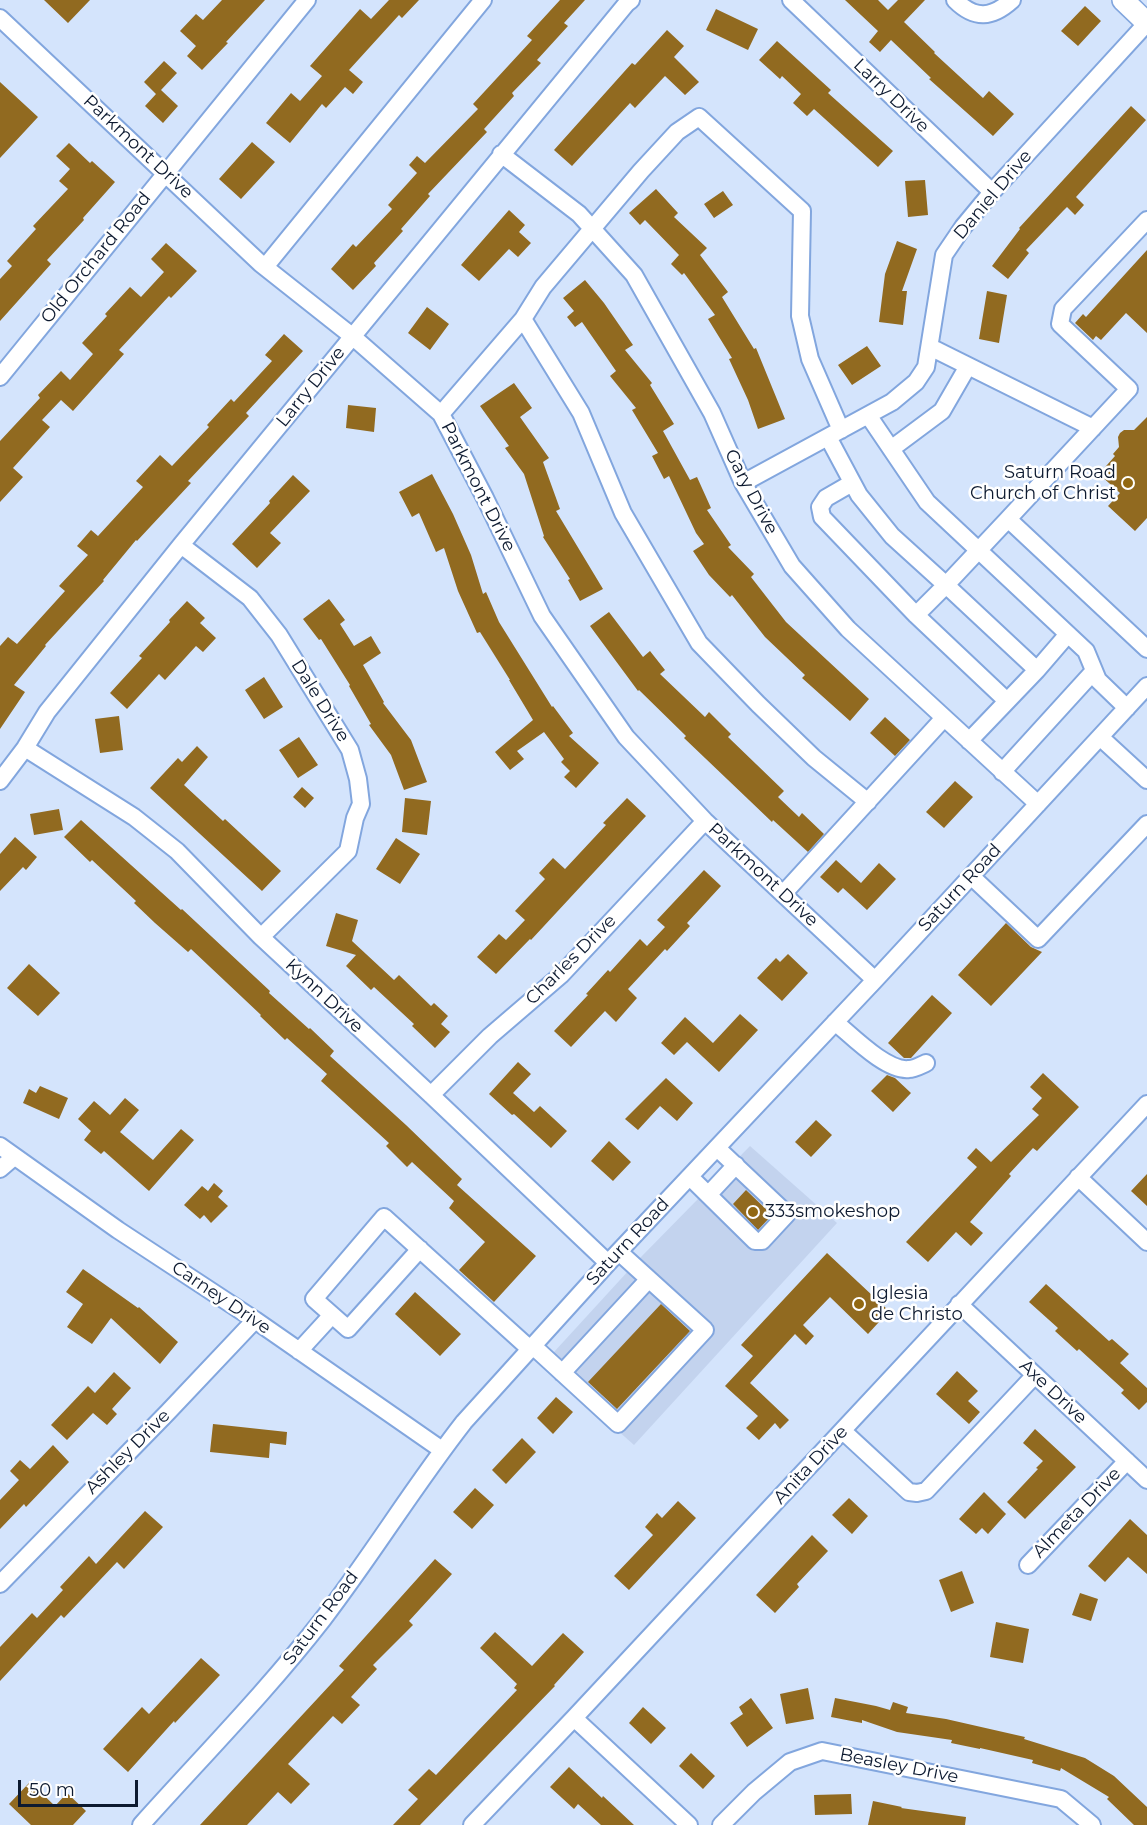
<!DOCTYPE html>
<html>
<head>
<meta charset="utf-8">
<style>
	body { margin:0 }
	#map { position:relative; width:1147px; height:1825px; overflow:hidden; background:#d4e4fc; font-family:Montserrat,sans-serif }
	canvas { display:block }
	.scale { position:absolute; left:18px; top:1780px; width:120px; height:27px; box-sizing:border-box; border:3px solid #0d1a30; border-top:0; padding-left:8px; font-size:18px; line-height:21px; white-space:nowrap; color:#0d1a30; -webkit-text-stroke:4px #fff; paint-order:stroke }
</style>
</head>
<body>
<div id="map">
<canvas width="1147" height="1825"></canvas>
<div class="scale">50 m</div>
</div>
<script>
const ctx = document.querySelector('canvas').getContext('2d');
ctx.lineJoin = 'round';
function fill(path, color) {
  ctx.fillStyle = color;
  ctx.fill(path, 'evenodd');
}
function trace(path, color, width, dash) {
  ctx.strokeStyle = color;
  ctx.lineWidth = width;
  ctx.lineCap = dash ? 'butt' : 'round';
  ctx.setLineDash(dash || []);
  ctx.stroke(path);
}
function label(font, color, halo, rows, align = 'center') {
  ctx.font = font + ' Montserrat,sans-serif';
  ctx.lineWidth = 5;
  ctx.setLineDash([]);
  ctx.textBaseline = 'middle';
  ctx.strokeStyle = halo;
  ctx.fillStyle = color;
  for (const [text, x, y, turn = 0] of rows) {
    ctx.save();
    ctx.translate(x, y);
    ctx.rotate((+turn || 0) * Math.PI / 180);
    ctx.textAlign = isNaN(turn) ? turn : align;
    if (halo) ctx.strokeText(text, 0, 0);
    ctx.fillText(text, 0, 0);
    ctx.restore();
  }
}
fill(new Path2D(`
	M750 1146 837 1223 634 1445 543 1364 641 1257Z`), '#c3d3ee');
fill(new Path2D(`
	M44 0H90L68 23Z
	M222 0H265L226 42 228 43 202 70 187 56 196 46 180 31 196 14 203 20Z
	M389 0H419L402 18 399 15 349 70 363 82 353 94 345 87 326 108 322 104 290 143 266 123 291 93 300 101 322 76 310 66 360 9 371 19Z
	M560 0H585L564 23 568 26 537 60 541 63 512 93 514 96 484 129 487 132 428 194 430 196 401 229 403 231 374 263 376 266 353 290 331 269 353 244 356 247 392 209 388 205 417 173 409 165 417 156 425 163 478 109 473 104 532 40 527 36Z
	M845 0H878L888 10 898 0H925L904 22 935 52 934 53 983 98 989 91 1014 114 993 136 929 79 931 78 891 40 880 52 869 42 878 31Z
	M1085 6 1101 21 1078 46 1061 31Z
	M716 9 758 29 748 50 706 30Z
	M667 30 684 46 674 57 699 82 685 95 665 76 635 108 630 103 572 166 554 150 632 63 635 65Z
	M777 41 831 90 828 93 893 151 878 167 814 109 807 116 793 103 801 94 782 76 780 79 759 60Z
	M164 61 177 73 161 90 178 106 163 123 145 106 156 94 144 82Z
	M0 82 38 117 0 158Z
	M1131 106 1146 120 1076 197 1084 205 1075 215 1067 207 1063 211 1026 250 1029 253 1008 279 992 266 1020 229 1019 228Z
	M252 142 275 162 241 199 219 179Z
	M69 143 90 163 92 161 115 182 83 218 84 220 47 260 51 264 0 321V279L12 266 7 261 36 229 33 226 68 189 59 181 70 169 56 156Z
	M925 180 928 215 908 217 905 181Z
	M656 189 678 213 674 217 707 248 700 255 728 292 722 297 754 349 756 348 785 419 758 429 748 400 729 359 732 358 708 319 715 315 684 273 682 275 671 264 679 255 645 220 640 225 629 213Z
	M723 191 733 205 714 218 704 204Z
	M509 210 525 225 519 232 531 243 518 257 509 249 479 281 461 265Z
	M897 241 917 249 902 291H907L903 325 879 322 885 274Z
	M166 243 197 271 171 298 169 296 119 350 124 354 73 411 61 400 42 420 50 427 13 468 23 477 0 502V441L40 398 38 395 61 371 70 380 93 354 82 343 107 316 105 314 130 287 141 297 164 272 151 259Z
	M1147 250V333L1126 313 1101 340 1096 336 1093 340 1075 323 1083 314 1086 317Z
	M585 280 604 303 633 345 625 350 652 383 650 385 674 424 663 431 690 480 697 477 711 508 707 510 731 545 728 547 754 574 751 577 786 622 869 699 850 721 802 678 805 675 765 637 732 595 730 597 709 575 693 551 704 544 696 533 669 476 664 479 652 456 658 453 632 410 636 408 610 376 616 371 582 322 575 327 567 317 574 311 563 298Z
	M987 291 1007 295 999 343 979 339Z
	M427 307 449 324 430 350 408 333Z
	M284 334 303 351 246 413 249 416 188 481 191 483 137 541 136 540 103 580 104 581 45 645 46 646 14 685 25 692 0 729V646L8 637 17 644 65 591 59 586 88 555 77 546 91 530 98 536 143 487 136 481 160 455 172 466 209 427 207 425 231 399 234 402 272 361 265 355Z
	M867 346 881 366 852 385 838 365Z
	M514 383 532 408 520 417 549 458 543 462 560 509 556 511 603 589 580 601 568 580 570 579 543 537 544 536 524 474 505 448 509 446 480 406Z
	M348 405 376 408 374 432 346 428Z
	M1147 417V518L1135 531 1108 506 1120 493 1099 474 1115 456 1113 454 1119 447 1118 437 1120 433 1124 430H1134Z
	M432 474 453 514 471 555 483 594 486 592 499 622 552 707 553 706 573 733 569 736 599 763 576 788 564 777 570 771 561 762 564 759 544 732 517 751 524 759 510 770 495 752 533 720 509 680H510L480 632 477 633 458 591 444 548 436 552 419 513 412 517 399 492Z
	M293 475 310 491 270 533 281 543 257 568 232 544 270 503 269 501Z
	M329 599 345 620 340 624 354 646 371 636 381 653 363 665 384 702 383 703 411 740 427 782 404 790 391 755 369 725 371 724 349 686 350 685 321 639 319 640 303 619Z
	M187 601 205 618 200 623 216 638 203 652 196 646 165 680 159 674 127 709 110 693 142 658 139 656 170 622 169 620Z
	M609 612 643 657 650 651 665 670 660 674 705 717 709 712 731 734 728 737 784 791 778 797 799 817 802 813 824 834 808 852 773 820 772 822 749 800 684 738 686 736 639 690 638 691 590 626Z
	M264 677 283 707 264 719 245 690Z
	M119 716 123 750 100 753 95 719Z
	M885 717 910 740 895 756 870 733Z
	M299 737 318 765 298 778 279 750Z
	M197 746 208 757 184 785 223 821 225 819 281 871 262 891 150 788 178 758 182 762Z
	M955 781 973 797 944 828 926 812Z
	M302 787 314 798 305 808 293 797Z
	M405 798 431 801 427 835 402 832Z
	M627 798 646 816 531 940 530 939 496 974 477 957 499 934 506 940 525 920 515 911 545 879 539 873 553 858 565 869 606 825 603 823Z
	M59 809 63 830 34 835 30 814Z
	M81 820 181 910 182 909 270 991 269 993 309 1029 310 1028 334 1051 330 1056 406 1125 462 1179 457 1185 536 1256 494 1302 459 1270 485 1242 449 1208 454 1201 412 1162 407 1167 386 1146 389 1143 321 1081 327 1074 287 1038 285 1040 260 1016 261 1015 191 949 188 952 155 923 134 903 136 901 92 860 90 862 64 837Z
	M15 837 37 857 26 870 23 867 0 891V854Z
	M396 838 420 854 400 884 376 869Z
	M836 860 861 883 879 863 896 879 867 910 843 888 838 893 820 877Z
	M704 870 721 886 687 923 690 926 667 951 665 949 628 989 637 998 616 1022 605 1011 571 1047 554 1031 588 995 586 994 608 970 610 972 640 939 647 946 665 927 657 920Z
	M336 913 358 920 352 941 394 980 399 975 431 1006 434 1003 448 1016 441 1024 450 1032 435 1048 412 1026 414 1024 374 987 371 990 346 966 356 955 326 946Z
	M1006 923 1031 947 1042 952 991 1006 958 975Z
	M788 954 808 973 782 1001 757 978 776 958 780 962Z
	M29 964 60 993 38 1016 7 988Z
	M932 995 952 1013 911 1058H904L888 1043Z
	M740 1014 758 1030 719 1072 687 1042 674 1055 661 1043 685 1017 713 1043Z
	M518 1062 531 1074 513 1093 534 1112 540 1106 567 1131 551 1148 514 1114 512 1115 489 1094Z
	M1043 1073 1079 1107 1037 1151 1033 1148 1009 1174 1011 1176 970 1222 983 1233 971 1246 956 1232 928 1262 906 1242 977 1167 967 1158 976 1148 991 1162 1039 1115 1032 1109 1042 1098 1030 1087Z
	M887 1075 895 1078 911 1093 893 1112 871 1091Z
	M666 1078 693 1103 677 1121 660 1106 638 1130 625 1119Z
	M40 1086 68 1098 59 1119 23 1103 29 1089 36 1093Z
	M125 1098 139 1110 120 1132 153 1160 181 1129 194 1140 149 1191 104 1151 101 1154 84 1140 91 1131 78 1119 94 1101 110 1115Z
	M816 1120 832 1135 811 1157 795 1142Z
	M609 1141 631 1162 613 1181 591 1161Z
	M1147 1174V1206L1131 1191Z
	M214 1183 223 1191 218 1197 228 1206 211 1223 204 1215 200 1219 184 1205 202 1186 208 1191Z
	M746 1190 772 1215 758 1230 733 1204Z
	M827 1253 889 1311 868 1334 830 1297 803 1325 814 1336 806 1345 795 1334 750 1383 789 1420 780 1429 775 1423 759 1440 746 1428 758 1416 725 1386 753 1356 741 1345Z
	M83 1269 138 1308 139 1307 178 1342 160 1364 111 1318 92 1344 67 1327 83 1304 66 1292Z
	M1046 1284 1109 1341 1112 1339 1129 1354 1120 1363 1147 1388V1402L1139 1410 1121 1393 1124 1390 1079 1349 1077 1351 1055 1331 1058 1328 1029 1302Z
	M415 1292 461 1334 440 1356 395 1314Z
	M661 1304 690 1331 617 1409 588 1382Z
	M957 1371 978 1391 968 1401 980 1412 969 1424 936 1394Z
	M114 1372 131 1388 112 1409 117 1414 107 1425 93 1413 67 1440 51 1425 88 1386 95 1393Z
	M556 1397 573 1412 553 1434 537 1418Z
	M213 1424 287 1432 286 1445 270 1443 269 1458 210 1452Z
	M1035 1429 1076 1467 1025 1519 1007 1502 1038 1469 1036 1468 1043 1461 1023 1443Z
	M522 1438 536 1452 506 1484 492 1470Z
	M53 1445 69 1462 26 1507 24 1504 0 1529V1500L19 1480 10 1471 20 1460 30 1469Z
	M475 1488 494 1505 472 1529 453 1512Z
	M984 1492 1006 1514 988 1534 982 1528 976 1534 959 1519Z
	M849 1498 868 1516 852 1534 832 1515Z
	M678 1501 696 1518 629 1590 614 1576 653 1535 645 1527 657 1513 662 1518Z
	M145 1511 163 1527 124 1569 117 1562 64 1618 61 1615 0 1681V1647L32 1613 37 1618 63 1590 60 1587 89 1556 96 1564Z
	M1130 1519 1147 1535V1574L1128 1557 1105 1582 1088 1566Z
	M812 1535 828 1551 797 1584 799 1587 775 1613 756 1595Z
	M435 1559 452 1574 409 1621 413 1625 373 1665 377 1669 351 1697 360 1705 342 1724 333 1716 288 1764 310 1784 291 1804 278 1792 247 1825H200L344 1670 339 1666Z
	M962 1571 974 1603 951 1612 939 1580Z
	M1080 1593 1098 1599 1091 1621 1072 1615Z
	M996 1622 1029 1629 1023 1663 990 1657Z
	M495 1632 532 1666 563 1633 584 1652 554 1685 555 1686 420 1825H393L418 1799 408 1790 429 1769 436 1775 517 1690 514 1688 517 1684 480 1648Z
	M201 1658 220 1675 175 1723 174 1721 128 1772 103 1749 142 1707 149 1714Z
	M808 1688 814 1719 786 1724 780 1694Z
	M751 1698 773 1728 747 1747 730 1723 743 1714 739 1707Z
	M835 1698 876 1706 890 1710 893 1702 908 1707 906 1713 946 1719 1025 1737 1024 1739 1085 1758 1114 1776 1147 1807V1825H1134L1107 1799 1109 1797 1061 1768 1060 1771 1032 1763 1033 1760 980 1748V1749L951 1743 952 1740 897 1732 862 1720V1723L831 1717Z
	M643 1707 666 1728 651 1744 629 1723Z
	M691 1753 715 1776 703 1789 679 1766Z
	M569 1767 602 1798 603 1796 634 1825H601L578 1804 574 1809 550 1787Z
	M30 1782 55 1806 67 1793 86 1811 73 1825H31L9 1804Z
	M851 1794 852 1814 815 1815 814 1795Z
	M873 1801 902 1807 901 1808 966 1817 965 1825H868Z`), '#916a20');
const minor = new Path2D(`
	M791 0 992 192
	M955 0C975 20 992 18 1012 0
	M0 18 261 264 352 336 441 414 485 498 542 616 626 737 705 821 875 980
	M501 154 579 214 634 275 712 413 743 483 792 566 848 629 1038 804
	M1147 220 1063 309 1060 324 1129 389 1008 519 1147 649
	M265 267 483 0
	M523 319 581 413 623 513 699 643 758 704 814 758 868 802
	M930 347 1093 428
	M0 377 307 0
	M441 414 523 319 543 287 641 171 677 132 699 117 802 211 800 316 810 359 841 430
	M868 415 927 502 1086 651 1098 680 1127 708
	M828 437 859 495 892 536 946 585 916 615
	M891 449 942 411 968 366
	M743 483 892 402 916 382 926 367 944 255 963 227 992 192 1147 23
	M852 483 826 498 820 507 822 517 916 615 1007 701
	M181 545 250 598 279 635 350 750 358 779 361 804 355 818 348 851 261 937
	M1037 670 1068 634
	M1100 737 1147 780
	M969 741 1037 670 946 585 1008 519
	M25 748 134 817 177 851 261 937 431 1095 608 1263
	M1002 772 1094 671
	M0 781 25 748 47 712 181 545 627 3 631 0
	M971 876 1038 939 1147 824
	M783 894 944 718
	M835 1022C852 1036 887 1072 909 1069 915 1069 921 1065 926 1063
	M431 1095 490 1036 561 975 705 821
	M0 1146 118 1230 255 1320 442 1450
	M0 1169 14 1157
	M690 1177 755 1241H762L787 1214 717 1148
	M1078 1177 1147 1242
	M708 1195 736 1165
	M420 1249 348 1329 314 1299 384 1217 530 1349
	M959 1304 1147 1480
	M533 1346 618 1424 705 1330 619 1252
	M299 1351 332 1315
	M562 1373 649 1279
	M843 1431 909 1492 917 1493 926 1491 1035 1375
	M1028 1565 1127 1461
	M0 1584 168 1412 255 1320
	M574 1718 689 1825
	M141 1825C202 1757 267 1691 323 1619 372 1555 414 1486 464 1422L608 1263 875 980 1147 686
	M472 1825 574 1718 1147 1104
	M721 1825 754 1792 790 1762 822 1751 1061 1799 1092 1825`);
const major = new Path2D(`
	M1123 0 1147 23`);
trace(minor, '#82a6de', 20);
trace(major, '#82a6de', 24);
trace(minor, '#fff', 16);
trace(major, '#fff', 21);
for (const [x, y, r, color] of [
	[1128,483,6,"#926811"],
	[753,1212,6,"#926811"],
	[859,1304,6,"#926811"]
]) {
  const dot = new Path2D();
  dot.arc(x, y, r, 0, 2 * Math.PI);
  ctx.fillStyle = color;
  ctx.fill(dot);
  trace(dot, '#fff', 2);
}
label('18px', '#0d1a30', '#fff', [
	["Larry Drive",891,96,44],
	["Parkmont Drive",138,147,43],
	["Daniel Drive",993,195,-50],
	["Old Orchard Road",96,258,-51],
	["Larry Drive",311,387,-51],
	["Parkmont Drive",478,487,63],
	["Gary Drive",751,492,62],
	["Dale Drive",320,701,58],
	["Parkmont Drive",763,875,43],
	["Saturn Road",960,888,-47],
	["Charles Drive",571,960,-45],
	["Kynn Drive",324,996,43],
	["Saturn Road",628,1242,-47],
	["Carney Drive",221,1298,34],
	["Axe Drive",1053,1392,43],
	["Ashley Drive",128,1452,-45],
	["Anita Drive",811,1465,-47],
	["Almeta Drive",1077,1513,-46],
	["Saturn Road",321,1618,-53],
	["Beasley Drive",899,1766,11]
]);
label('18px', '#0d1a30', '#fff', [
	["Saturn Road",1116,473,"right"],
	["Church of Christ",1116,494,"right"],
	["333smokeshop",765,1212],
	["Iglesia",871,1294],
	["de Christo",871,1315]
], 'left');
</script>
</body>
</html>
